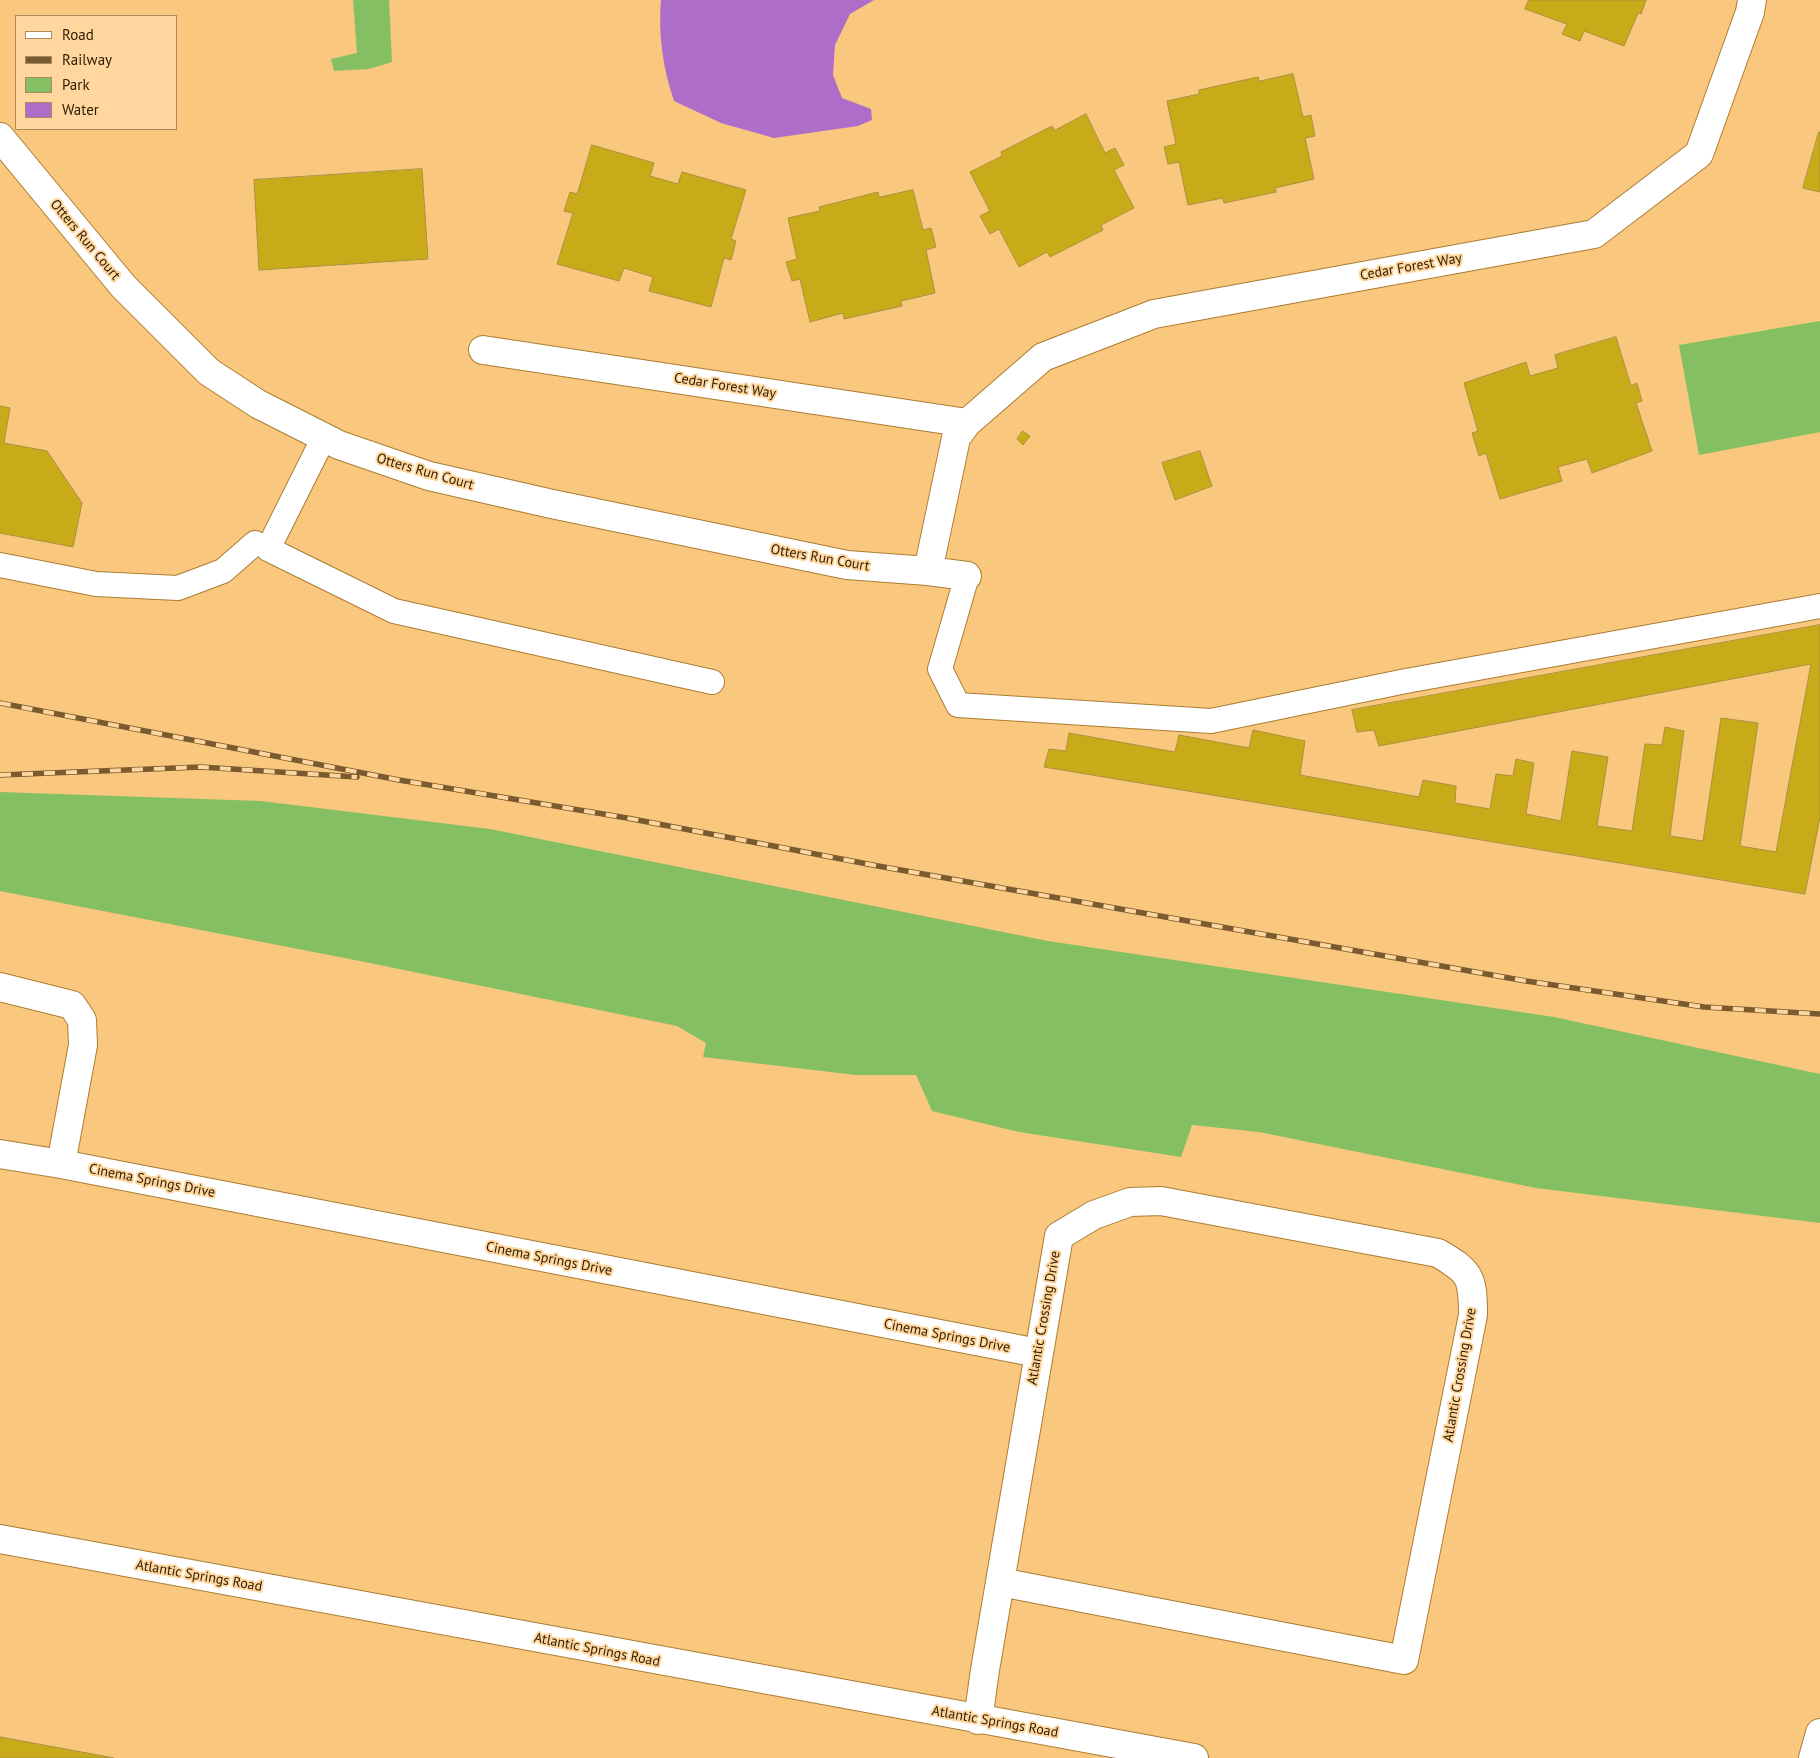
<!DOCTYPE html>
<html>
<head>
<meta charset="utf-8">
<style>
	body { margin:0 }
	#map { position:relative; width:1820px; height:1758px; overflow:hidden; background:#f9c77e; font-family:"PT Sans",sans-serif }
	canvas { display:block }
	.legend { position:absolute; left:15px; top:15px; width:162px; height:115px; box-sizing:border-box; background:#ffd69d; border:1px solid #ab8b5e; margin:0; padding:6px 9px; list-style:none; font-size:15px; color:#2e1b00 }
	.legend li { display:flex; align-items:center; gap:10px; height:25px }
	.legend b { width:25px; border:1px solid #ab8b5e }
</style>
</head>
<body>
<div id="map">
<canvas width="1820" height="1758"></canvas>
<ul class="legend">
<li><b style="height:6px;background:#fff"></b>Road</li>
<li><b style="height:6px;background:#795b2f"></b>Railway</li>
<li><b style="height:14px;background:#84c063"></b>Park</li>
<li><b style="height:14px;background:#ae6dc9"></b>Water</li>
</ul>
</div>
<script>
const ctx = document.querySelector('canvas').getContext('2d');
ctx.lineJoin = 'round';
function fill(path, color) {
  ctx.fillStyle = color;
  ctx.fill(path, 'evenodd');
}
function trace(path, color, width, dash) {
  ctx.strokeStyle = color;
  ctx.lineWidth = width;
  ctx.lineCap = dash ? 'butt' : 'round';
  ctx.setLineDash(dash || []);
  ctx.stroke(path);
}
function label(font, color, halo, rows, align = 'center') {
  ctx.font = font + ' "PT Sans",sans-serif';
  ctx.lineWidth = 4;
  ctx.setLineDash([]);
  ctx.textBaseline = 'middle';
  ctx.strokeStyle = halo;
  ctx.fillStyle = color;
  for (const [text, x, y, turn = 0] of rows) {
    ctx.save();
    ctx.translate(x, y);
    ctx.rotate((+turn || 0) * Math.PI / 180);
    ctx.textAlign = isNaN(turn) ? turn : align;
    if (halo) ctx.strokeText(text, 0, 0);
    ctx.fillText(text, 0, 0);
    ctx.restore();
  }
}
fill(new Path2D(`
	M353 0H389L392 62 369 69 334 71 331 59 357 53Z
	M1820 321V432L1699 455 1679 345Z
	M0 792 261 801 490 829 1048 941 1554 1017 1820 1074V1223L1536 1188 1259 1132 1192 1125 1181 1157 1019 1132 932 1111 916 1075H856L703 1057 706 1043 677 1026 360 961 0 891Z`), '#84c063');
fill(new Path2D(`
	M661 0H874L850 14 835 45 833 75 842 98 871 109 872 120 858 126 774 138 721 123 674 101C663 69 658 34 661 0Z`), '#ae6dc9');
const building = new Path2D(`
	M1529 0H1646L1641 14 1638 13 1624 46 1584 31 1580 41 1562 34 1567 24 1525 9Z
	M1293 74 1303 117 1311 115 1315 136 1305 138 1314 179 1275 188 1276 192 1224 203 1223 198 1188 205 1179 162 1168 164 1164 147 1176 144 1167 101 1199 94V90L1258 77 1259 81Z
	M1086 114 1105 153 1115 148 1124 165 1114 170 1134 208 1101 225 1103 230 1050 257 1047 252 1019 267 999 229 990 234 980 216 990 211 970 172 1002 156 1001 152 1052 126 1055 130Z
	M1819 132H1820V192L1803 188Z
	M592 145 654 163 650 176 678 184 682 172 746 190 731 239 736 241 731 260 724 258 711 307 649 291 653 277 624 268 619 281 557 264 573 213 564 211 570 192 577 194Z
	M422 169 428 259 259 270 254 180Z
	M913 190 923 230 931 228 936 247 926 250 935 293 901 301 902 306 844 319 843 313 810 322 800 279 792 281 786 262 797 259 788 218 820 211 819 207 878 192 879 197Z
	M1616 337 1631 386 1637 383 1642 401 1636 403 1652 451 1592 473 1587 459 1558 467 1562 481 1500 499 1486 453 1479 456 1472 433 1478 431 1464 383 1526 362 1530 376 1558 368 1555 355Z
	M0 406 10 408 4 443 47 451 82 503 73 547 0 533Z
	M1023 431 1030 436 1023 445 1017 439Z
	M1200 451 1212 486 1175 500 1162 463Z
	M1820 625V817L1805 894 1044 767 1049 749 1066 751 1069 733 1175 752 1179 735 1249 748 1253 730 1305 741 1300 775 1419 797 1423 780 1456 786 1455 803 1490 809 1496 774 1513 776 1516 759 1534 763 1526 814 1561 821 1572 751 1608 757 1597 826 1632 831 1645 744 1662 745 1665 727 1684 731 1670 836 1703 841 1721 718 1758 723 1740 846 1776 852 1811 664 1379 746 1374 730 1357 732 1352 710Z
	M0 1737 114 1758H0Z`);
fill(building, '#c9ab19');
trace(building, '#a7923e', 1);
const lane = new Path2D(`
	M324 437 268 549 394 611 712 682
	M0 565 96 584 178 588 223 571 255 543
	M967 576 940 669 958 705 1211 721 1406 681 1820 606`);
const street = new Path2D(`
	M0 137 123 286 209 372 258 404 339 445 429 476 552 504 847 565 928 571 967 576
	M483 350 967 423 1043 357 1154 314 1594 234 1699 154 1750 12 1752 0
	M928 571 956 438 967 423
	M0 987 72 1005 82 1020 83 1045 61 1164
	M0 1154 61 1164 1038 1353
	M0 1539 1194 1758
	M978 1720 985 1670 1059 1236 1094 1215 1130 1202 1161 1201 1438 1253C1470 1272 1473 1276 1473 1315L1404 1660 1000 1582`);
const secondary = new Path2D(`
	M1813 1758 1820 1733`);
trace(lane, '#ac7d33', 26);
trace(street, '#ac7d33', 30);
trace(secondary, '#ac7d33', 30);
trace(lane, '#fff', 24);
trace(street, '#fff', 28);
trace(secondary, '#fff', 28);
const rail = new Path2D(`
	M0 703 399 780 627 818 878 866 1526 981 1704 1007 1820 1014
	M0 775 201 767 357 777`);
trace(rail, '#795b2f', 5.5);
trace(rail, '#ffd69d', 4, [11]);
label('14px', '#2e1b00', '#ffd69d', [
	["Otters Run Court",85,240,50],
	["Cedar Forest Way",1411,267,-10],
	["Cedar Forest Way",725,386,9],
	["Otters Run Court",425,472,16],
	["Otters Run Court",820,558,10],
	["Cinema Springs Drive",152,1181,11],
	["Cinema Springs Drive",549,1259,11],
	["Atlantic Crossing Drive",1044,1318,-80],
	["Cinema Springs Drive",947,1336,11],
	["Atlantic Crossing Drive",1460,1375,-80],
	["Atlantic Springs Road",199,1576,10],
	["Atlantic Springs Road",597,1650,11],
	["Atlantic Springs Road",995,1722,10]
]);
</script>
</body>
</html>
